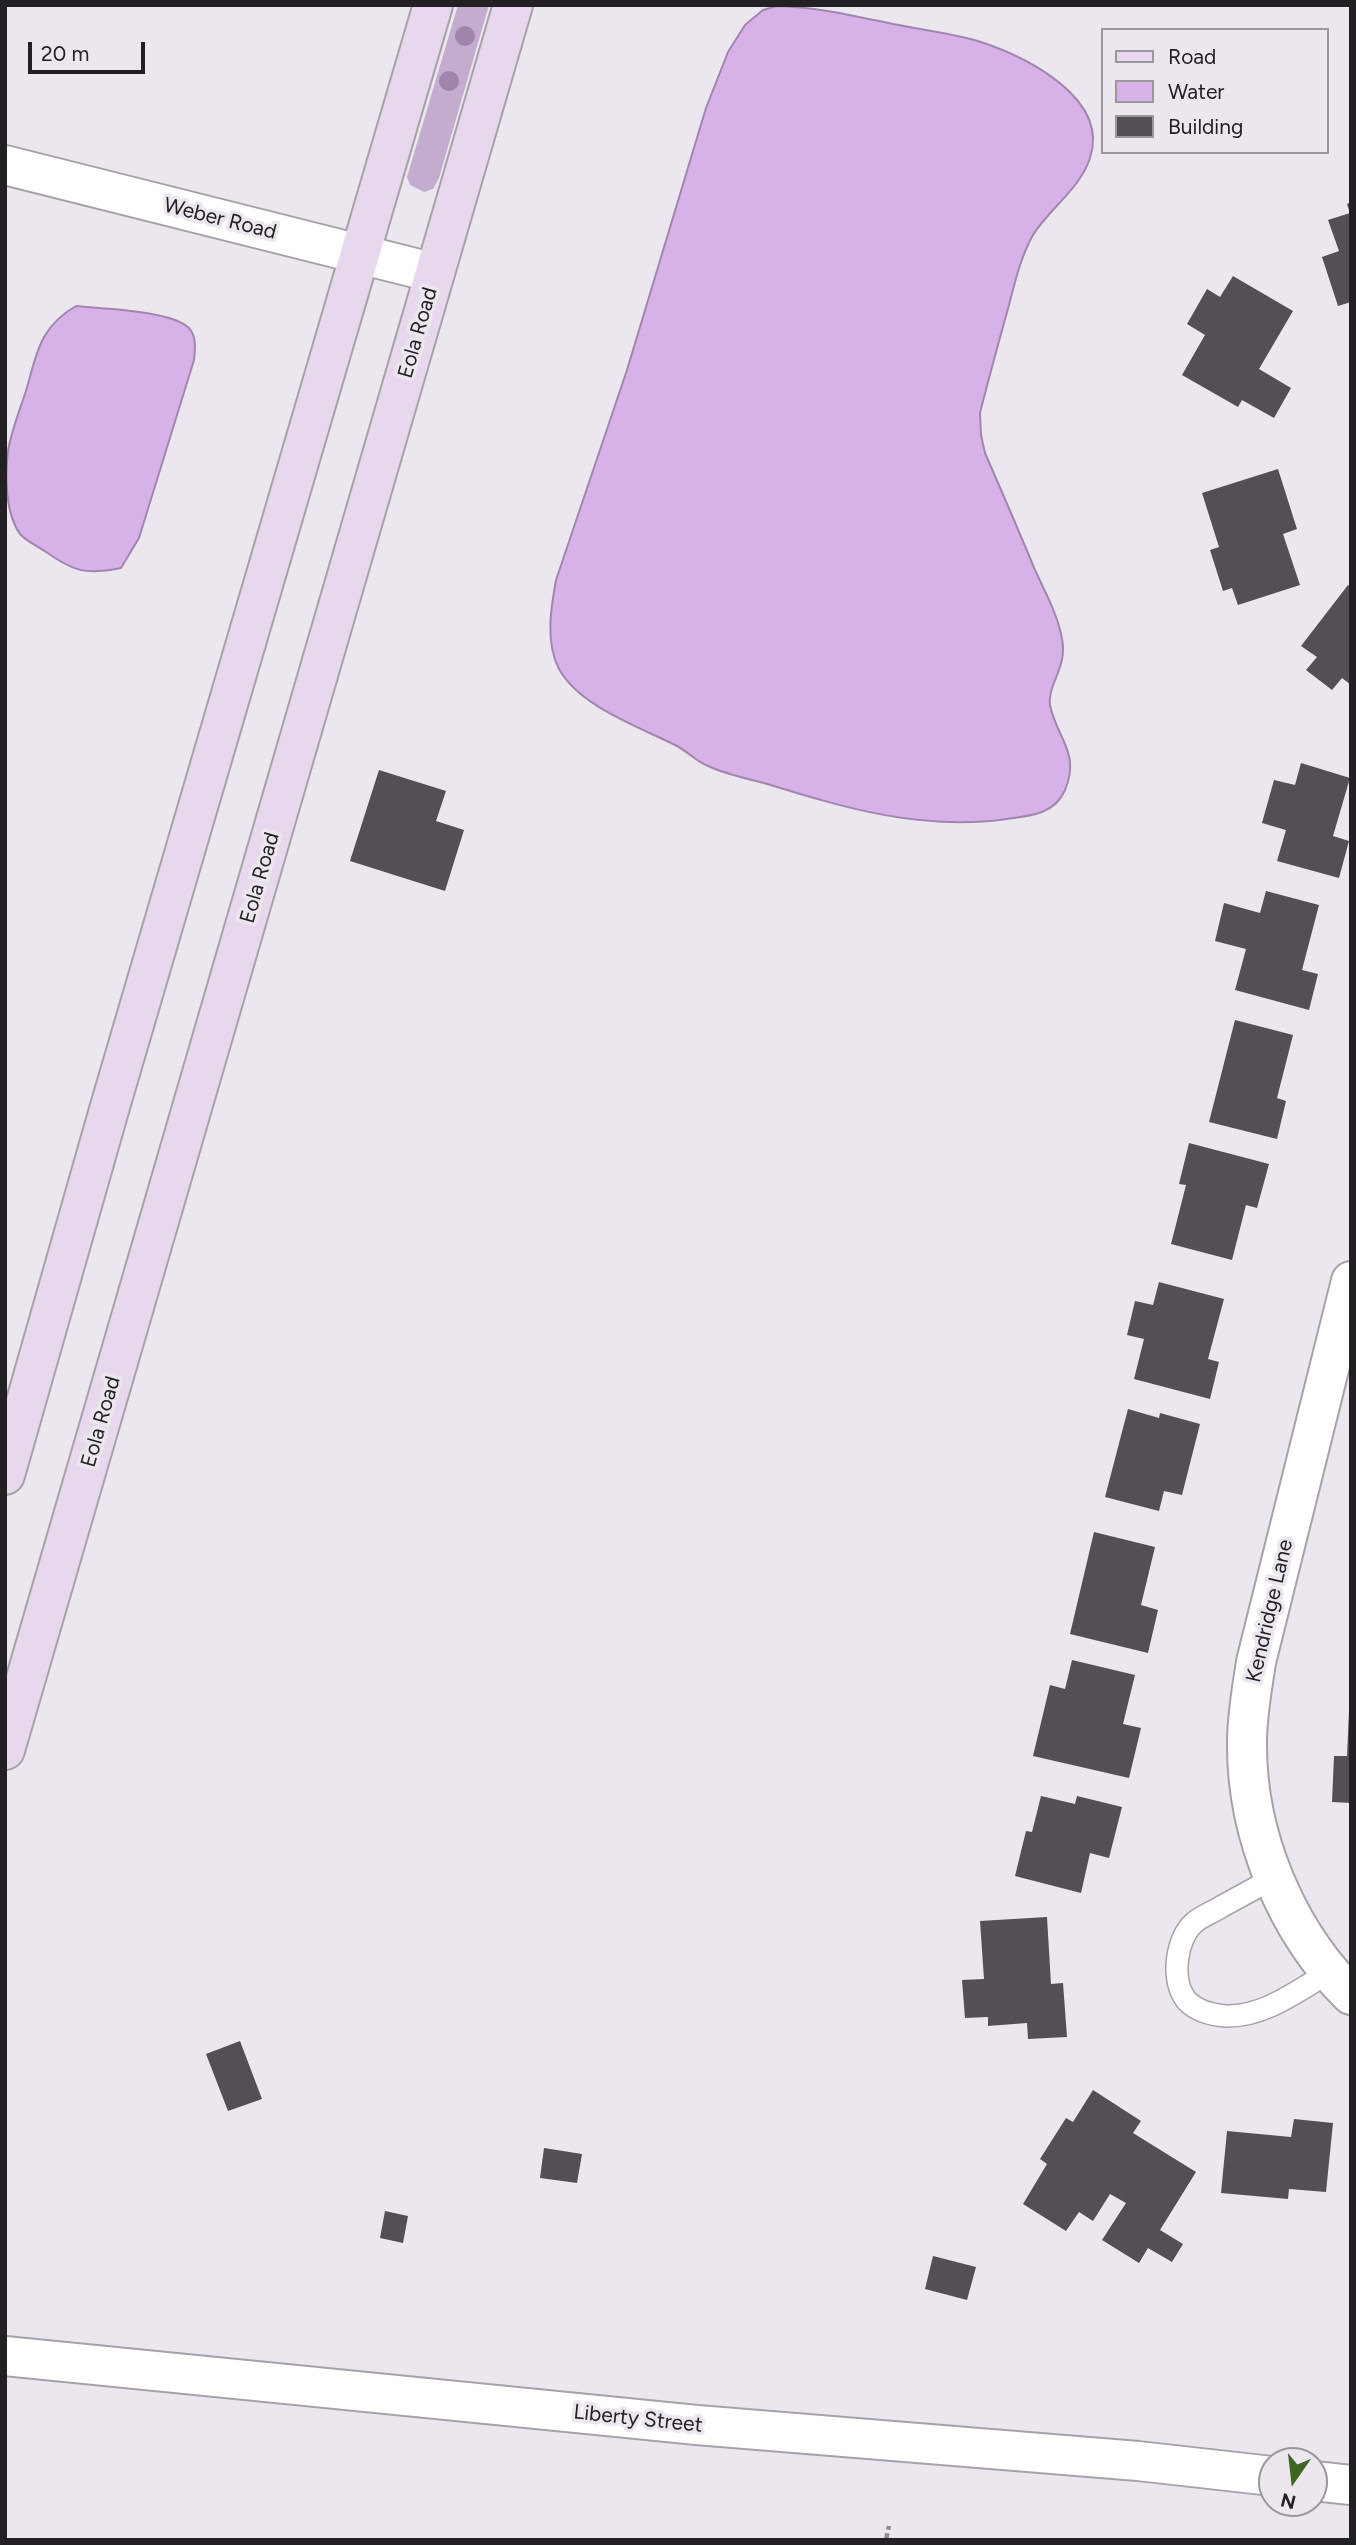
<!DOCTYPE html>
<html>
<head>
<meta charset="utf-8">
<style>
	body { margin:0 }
	#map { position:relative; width:1356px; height:2545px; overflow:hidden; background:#ece7ef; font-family:Figtree,sans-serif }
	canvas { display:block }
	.frame { position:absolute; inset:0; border:7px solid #222023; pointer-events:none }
	.legend { position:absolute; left:1101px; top:28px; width:228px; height:126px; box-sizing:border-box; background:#ece7ef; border:2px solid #9b979d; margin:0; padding:9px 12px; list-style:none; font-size:21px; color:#222023 }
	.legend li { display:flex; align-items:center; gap:14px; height:35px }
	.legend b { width:35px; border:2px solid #9b979d }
	.north { position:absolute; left:1258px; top:2447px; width:70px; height:70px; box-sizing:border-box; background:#ece7ef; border:2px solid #9b979d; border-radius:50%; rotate:194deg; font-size:19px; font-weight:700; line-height:28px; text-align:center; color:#222023 }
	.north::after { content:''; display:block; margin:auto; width:24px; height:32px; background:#3e6724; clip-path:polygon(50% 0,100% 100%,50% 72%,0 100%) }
	.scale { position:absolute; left:28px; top:42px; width:117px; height:32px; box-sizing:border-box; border:4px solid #222023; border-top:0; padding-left:9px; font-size:21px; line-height:24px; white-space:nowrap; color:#222023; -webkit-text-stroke:5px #ece7ef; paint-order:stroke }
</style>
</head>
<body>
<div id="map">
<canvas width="1356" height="2545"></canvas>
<div class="frame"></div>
<ul class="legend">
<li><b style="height:9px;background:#e7d8ed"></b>Road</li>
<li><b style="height:19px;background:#d7b2e8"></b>Water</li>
<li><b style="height:19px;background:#534f55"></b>Building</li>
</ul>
<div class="north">N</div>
<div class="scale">20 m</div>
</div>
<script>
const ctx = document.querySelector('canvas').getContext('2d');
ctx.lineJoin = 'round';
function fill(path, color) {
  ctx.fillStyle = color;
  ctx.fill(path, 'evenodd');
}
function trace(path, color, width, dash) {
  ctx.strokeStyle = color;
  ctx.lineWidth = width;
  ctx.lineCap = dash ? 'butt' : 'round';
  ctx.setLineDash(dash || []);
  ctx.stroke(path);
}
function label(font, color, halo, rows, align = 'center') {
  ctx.font = font + ' Figtree,sans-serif';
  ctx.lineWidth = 7;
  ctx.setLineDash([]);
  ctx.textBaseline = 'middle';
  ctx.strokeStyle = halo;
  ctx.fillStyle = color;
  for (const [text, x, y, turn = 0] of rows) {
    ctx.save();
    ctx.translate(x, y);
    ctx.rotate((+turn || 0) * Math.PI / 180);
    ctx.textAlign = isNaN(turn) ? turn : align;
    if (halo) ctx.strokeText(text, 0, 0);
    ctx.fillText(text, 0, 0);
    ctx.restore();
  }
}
fill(new Path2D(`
	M458 5H489L439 178 433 189 424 192 410 185 407 177Z`), '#c4accf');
const water = new Path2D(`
	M777 6C817 7 854 16 893 24 922 30 953 33 981 42 1026 57 1110 98 1090 158 1080 189 1049 209 1033 235 1021 256 1015 282 1009 305 999 341 989 377 980 413L981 435 985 453C1002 492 1019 531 1035 570 1045 592 1058 615 1062 639 1068 667 1047 685 1050 705 1056 737 1081 753 1065 790 1055 814 1030 816 1007 819 921 831 845 808 764 783 745 778 725 774 708 766 697 762 688 752 677 746 640 727 580 707 559 669 545 642 551 608 556 580L627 370 706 108 728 52 745 25 763 10Z
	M76 306C101 309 171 310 189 328 197 337 195 350 194 360L139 538 121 568C86 575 75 572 46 552 39 547 26 541 20 534 5 513 5 475 8 451 11 432 19 412 25 394 37 355 38 328 76 306Z`);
fill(water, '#d7b2e8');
trace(water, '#a186ad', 2);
fill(new Path2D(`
	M1351 202V302L1338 306 1322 257 1339 251 1328 220 1350 213 1347 204Z
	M1233 276 1293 311 1259 369 1291 388 1274 418 1242 400 1238 407 1182 375 1205 335 1187 324 1207 289 1220 297Z
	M1278 469 1297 529 1283 534 1300 585 1238 605 1232 588 1223 591 1210 550 1219 547 1202 493Z
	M1348 585 1351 587V685L1342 678 1332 690 1306 670 1317 657 1301 646Z
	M1301 763 1350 778 1333 836 1349 841 1339 878 1277 861 1286 830 1262 823 1274 780 1295 785Z
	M379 770 446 791 436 821 464 830 445 891 350 861Z
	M1266 891 1319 905 1302 970 1318 974 1309 1010 1235 990 1246 949 1215 941 1224 903 1260 913Z
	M1235 1020 1293 1035 1277 1098 1286 1101 1277 1139 1209 1122Z
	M1189 1143 1269 1164 1257 1208 1246 1205 1232 1260 1171 1244 1186 1185 1179 1184Z
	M1159 1282 1224 1299 1208 1359 1219 1362 1210 1399 1134 1379 1144 1339 1127 1335 1135 1301 1153 1305Z
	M1128 1409 1159 1418 1160 1413 1200 1424 1182 1495 1164 1491 1159 1511 1105 1497Z
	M1094 1532 1155 1547 1141 1605 1158 1610 1148 1653 1070 1634Z
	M1072 1660 1135 1675 1123 1724 1141 1728 1129 1778 1033 1756 1050 1685 1065 1689Z
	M1349 1711H1351V1803L1332 1802 1334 1756H1347Z
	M1041 1796 1075 1804 1077 1796 1122 1807 1109 1858 1090 1853 1081 1893 1015 1876 1026 1831 1032 1832Z
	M1047 1917 1051 1984 1063 1983 1067 2037 1028 2039 1027 2023 988 2026V2017L965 2018 962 1980 984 1979 980 1921Z
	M240 2041 262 2099 228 2111 206 2054Z
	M1093 2090 1141 2121 1133 2133 1196 2172 1160 2230 1183 2244 1172 2262 1148 2248 1139 2263 1102 2240 1126 2203 1110 2194 1093 2221 1079 2212 1066 2231 1023 2204 1047 2164 1040 2159 1066 2118 1073 2122Z
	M1294 2119 1333 2123 1326 2192 1289 2189 1288 2199 1221 2193 1227 2131 1291 2137Z
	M544 2148 582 2154 577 2183 540 2178Z
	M385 2211 408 2216 403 2243 380 2238Z
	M933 2256 976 2267 967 2300 925 2289Z`), '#534f55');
const service = new Path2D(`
	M1275 1877C1256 1888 1237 1898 1219 1908 1211 1913 1202 1916 1195 1922 1176 1937 1170 1981 1187 2001 1197 2011 1212 2015 1226 2016 1264 2017 1297 1991 1328 1973`);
const minor = new Path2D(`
	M5 165 435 273
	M1351 1281 1256 1662C1252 1689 1247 1715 1247 1742 1246 1834 1286 1931 1351 1995`);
const tertiary = new Path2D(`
	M5 2356 697 2425 1138 2461 1272 2476
	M1314 2481 1351 2485`);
const secondary = new Path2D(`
	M5 1475 109 1110 433 5
	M5 1750 513 5`);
trace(service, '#a6a2a8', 24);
trace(minor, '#a6a2a8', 42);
trace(tertiary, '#a6a2a8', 42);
trace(secondary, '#a6a2a8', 42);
trace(new Path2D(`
	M886 2540 889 2526`), '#908d92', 4.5, [7, 3.5]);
trace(service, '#fff', 21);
trace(minor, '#fff', 38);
trace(tertiary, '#fff', 38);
trace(secondary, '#e7d8ed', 38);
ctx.fillStyle = '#a084ab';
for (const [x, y] of [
	[465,36],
	[449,81]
]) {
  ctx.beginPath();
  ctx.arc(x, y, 10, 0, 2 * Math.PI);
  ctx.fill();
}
label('21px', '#222023', '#ece7ef', [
	["Weber Road",220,219,14],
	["Eola Road",418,333,-74],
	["Eola Road",260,878,-74],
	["Eola Road",101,1422,-74],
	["Kendridge Lane",1270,1611,-77],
	["Liberty Street",638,2419,6]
]);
</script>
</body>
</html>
